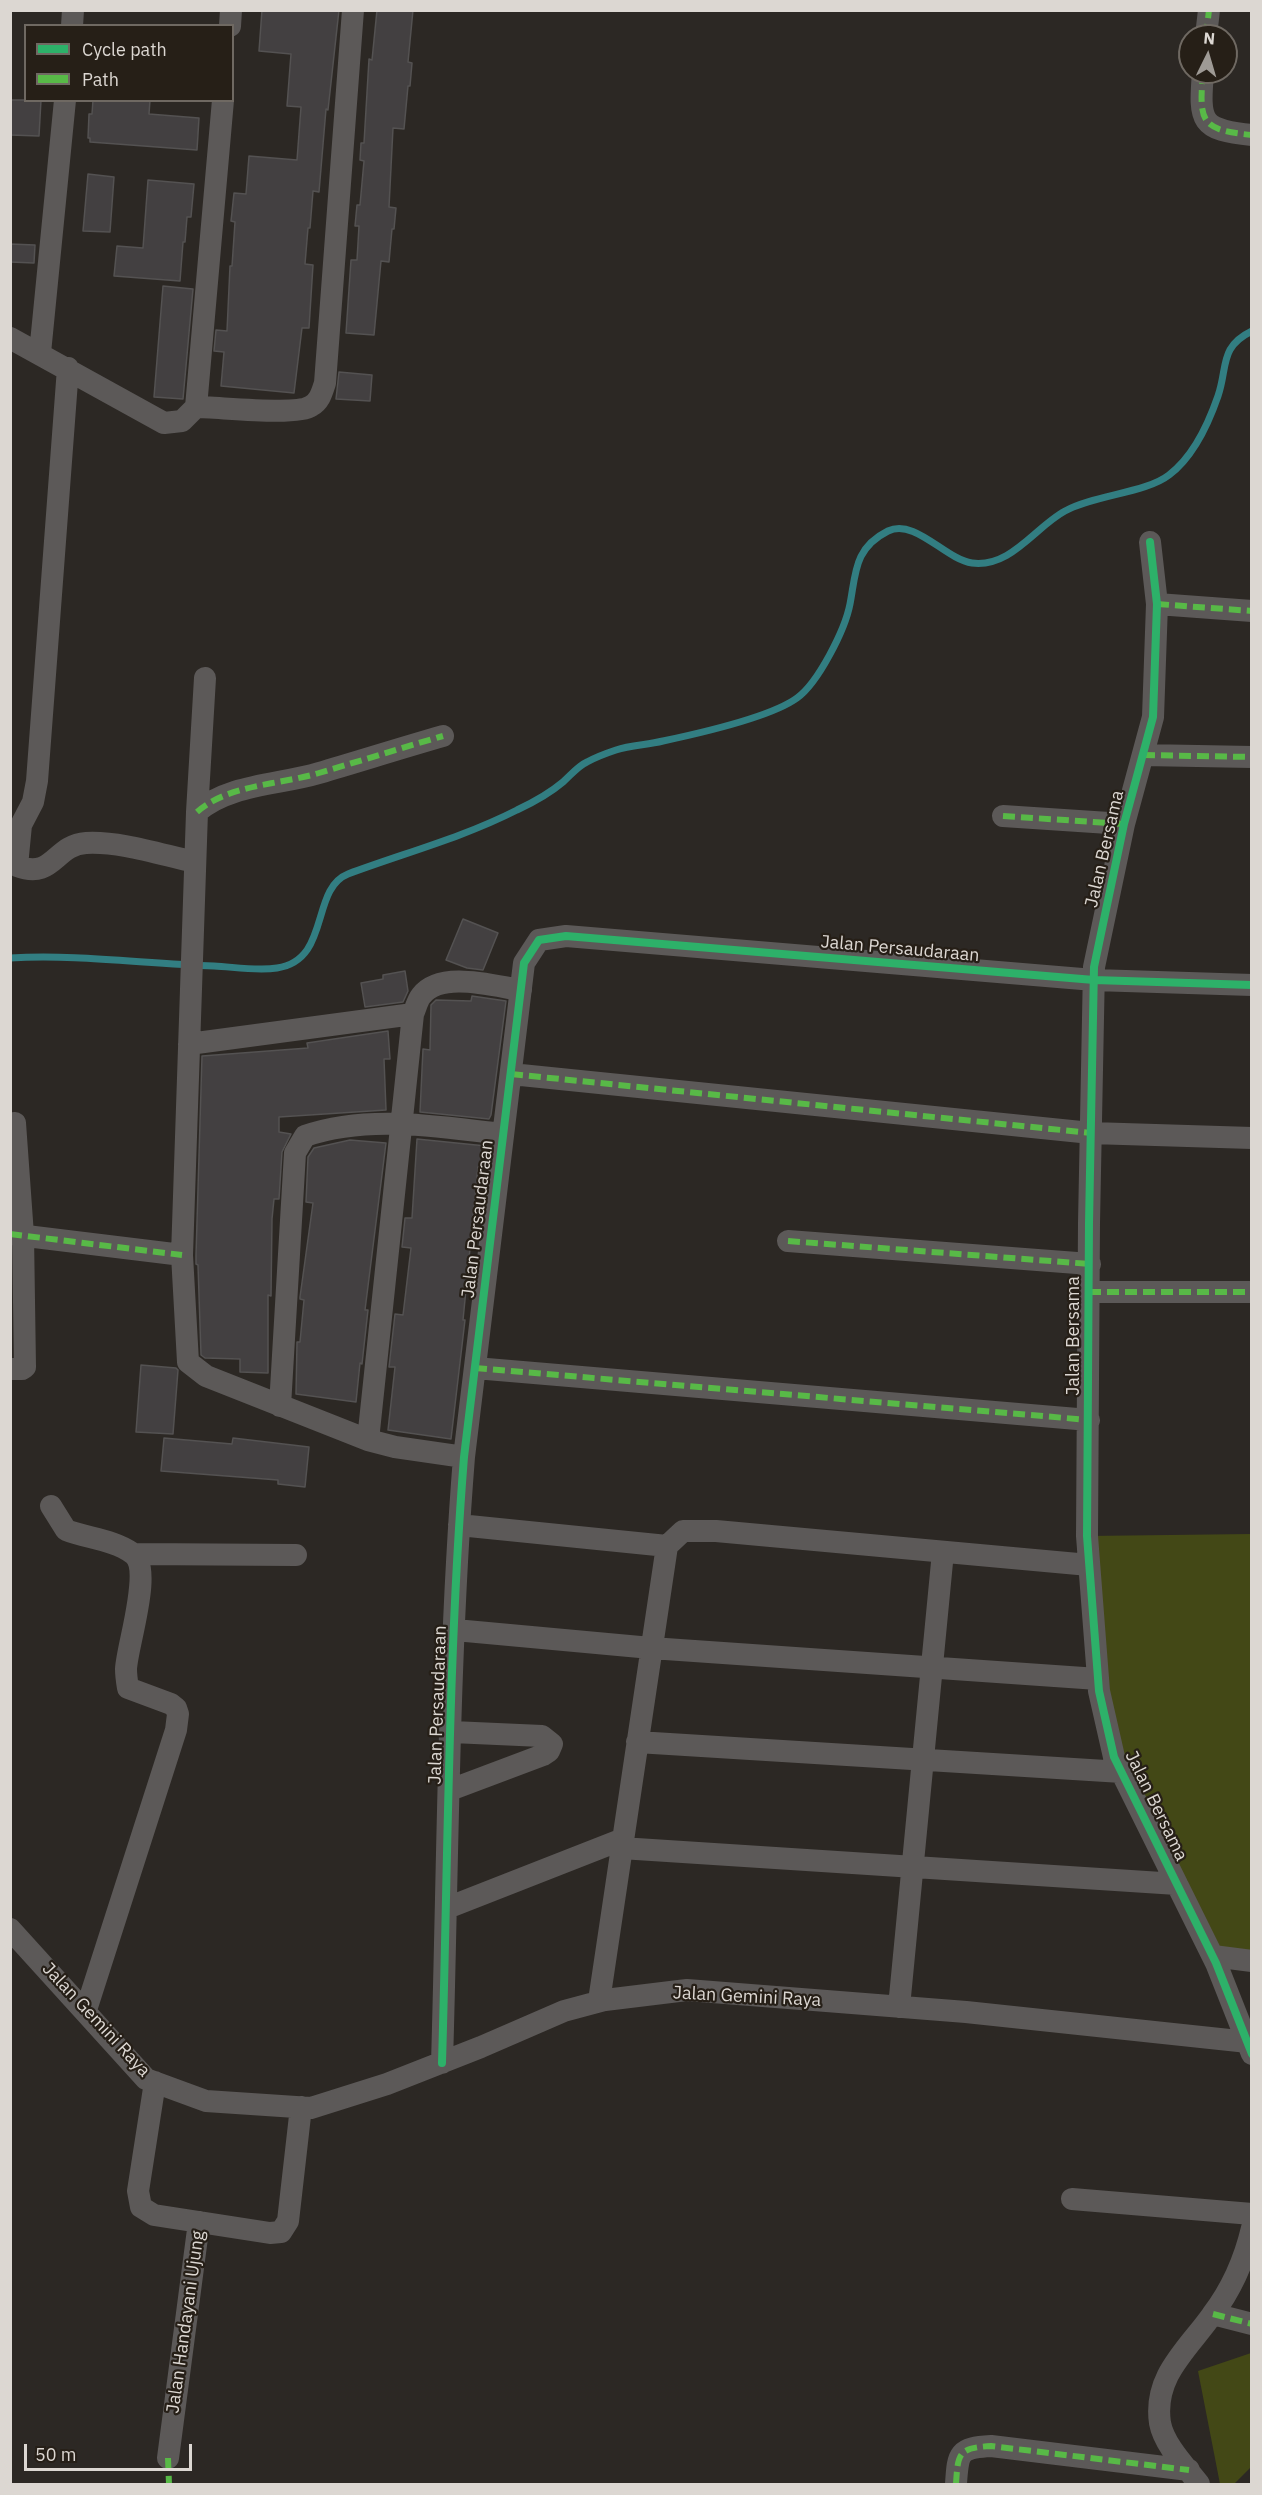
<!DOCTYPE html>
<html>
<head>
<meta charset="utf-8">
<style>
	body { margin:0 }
	#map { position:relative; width:1262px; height:2495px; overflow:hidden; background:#2c2824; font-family:"IBM Plex Sans",sans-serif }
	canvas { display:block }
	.frame { position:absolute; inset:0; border:12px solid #dcd7d2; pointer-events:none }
	.legend { position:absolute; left:24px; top:24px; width:210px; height:78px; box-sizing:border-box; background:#261f17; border:2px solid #6f6962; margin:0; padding:8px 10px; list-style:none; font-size:18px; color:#dcd7d2 }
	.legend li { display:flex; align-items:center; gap:12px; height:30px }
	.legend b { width:30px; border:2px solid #6f6962 }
	.north { position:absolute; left:1178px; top:24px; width:60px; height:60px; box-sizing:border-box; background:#261f17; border:2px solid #6f6962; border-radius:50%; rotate:5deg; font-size:16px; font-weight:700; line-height:24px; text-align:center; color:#dcd7d2 }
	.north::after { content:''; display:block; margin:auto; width:21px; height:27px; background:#9e9a95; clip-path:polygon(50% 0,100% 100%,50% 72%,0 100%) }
	.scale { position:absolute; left:24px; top:2444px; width:168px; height:27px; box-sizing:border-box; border:3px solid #dcd7d2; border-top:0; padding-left:8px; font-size:18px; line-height:21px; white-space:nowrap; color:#dcd7d2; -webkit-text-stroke:4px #261f17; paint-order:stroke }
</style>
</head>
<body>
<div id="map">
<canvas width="1262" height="2495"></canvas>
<div class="frame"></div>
<ul class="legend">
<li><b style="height:8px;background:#2db169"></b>Cycle path</li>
<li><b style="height:8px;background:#58b947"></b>Path</li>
</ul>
<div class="north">N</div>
<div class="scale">50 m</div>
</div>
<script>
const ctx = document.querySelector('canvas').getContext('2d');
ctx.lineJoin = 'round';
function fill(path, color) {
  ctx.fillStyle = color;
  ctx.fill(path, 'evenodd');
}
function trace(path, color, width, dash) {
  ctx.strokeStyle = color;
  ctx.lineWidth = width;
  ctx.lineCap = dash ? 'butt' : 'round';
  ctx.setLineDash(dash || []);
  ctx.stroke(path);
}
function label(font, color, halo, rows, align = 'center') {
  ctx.font = font + ' "IBM Plex Sans",sans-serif';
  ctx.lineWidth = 4.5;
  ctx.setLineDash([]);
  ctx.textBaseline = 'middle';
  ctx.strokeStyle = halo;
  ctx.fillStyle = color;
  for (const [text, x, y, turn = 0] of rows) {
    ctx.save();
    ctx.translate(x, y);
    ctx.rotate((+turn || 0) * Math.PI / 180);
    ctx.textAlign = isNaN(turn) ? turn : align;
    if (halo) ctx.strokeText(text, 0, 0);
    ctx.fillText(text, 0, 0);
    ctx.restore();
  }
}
fill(new Path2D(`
	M1251 1534V1961L1213 1956 1114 1757 1087 1536Z
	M1251 2353V2467L1234 2484H1220L1198 2371Z`), '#434816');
trace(new Path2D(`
	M10 958C78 954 146 964 214 966 234 967 257 971 277 968 331 960 310 889 348 874 404 853 462 838 517 810 532 803 550 793 563 782 571 775 578 766 587 762 596 757 607 753 616 750 631 745 647 745 663 741 696 734 771 717 797 698 818 683 845 630 850 604 856 573 854 548 888 531 915 518 945 559 972 563 1011 568 1035 527 1065 511 1094 495 1146 493 1169 475 1193 457 1208 425 1218 396 1228 367 1219 347 1252 331`), '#327e82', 7);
const building = new Path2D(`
	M262 10H339L328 110 326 109 319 192 313 191 310 228H308L305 264 313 265 309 328H302L294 393 221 386 224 352 214 351 216 330 227 331 230 266H232L235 222 231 221 234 193 246 194 249 156 297 160 301 107 287 106 291 54 259 51Z
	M377 10H413L408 62 412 63 410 86H408L404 129 393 128 389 207 396 208 394 229H392L389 262 381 261 374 335 346 333 351 260H357L359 226H355L357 205H360L364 161 360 160 361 143H364L369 59 372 60Z
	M10 100H41L39 136 10 135Z
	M93 100H150L149 114 199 118 197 150 90 142V138H88L89 114H92Z
	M88 174 114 177 110 232 83 231Z
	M148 180 194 184 191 217H187L185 242H183L180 281 114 276 117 246 143 248Z
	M10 244 35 245 34 263 10 262Z
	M163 286 193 289 183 399 154 397Z
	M339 372 372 375 370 401 336 399Z
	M463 919 498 933 483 970 467 968 446 960Z
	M405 971 408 991 403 1002 365 1007 361 983 383 979V975Z
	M472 996 506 1001 491 1115 489 1119 420 1112 423 1049 430 1050 431 1005 436 1000 471 1001Z
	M388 1031 390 1059H384L386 1110 279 1117V1132L291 1134 282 1152 279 1199H274L272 1219 271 1296 268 1295V1373L240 1372V1359L205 1358 201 1355 198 1265 196 1264V1255L202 1056 308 1048 307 1043Z
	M417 1139 486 1146 484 1167H478L463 1320H465L451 1439 388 1430 395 1367H389L395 1314 403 1315 411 1248 402 1247 405 1218H412Z
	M350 1140 386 1143 365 1310H368L362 1364 360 1363 356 1402 296 1394 297 1342H300L304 1300 300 1299V1297L313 1203 306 1202 308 1157 314 1148Z
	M141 1365 176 1368 178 1370 173 1434 136 1432Z
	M164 1438 232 1444 233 1438 309 1447 305 1487 278 1484V1480L161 1471Z`);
fill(building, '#434041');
trace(building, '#545252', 1.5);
trace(new Path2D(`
	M72 26 73 10
	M230 26 231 10
	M1206 36 1209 10
	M1203 72C1199 122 1200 130 1252 135
	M10 338 164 423 182 421 196 407C219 407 297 416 311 406 320 401 322 392 325 383L353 10
	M40 353 65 100
	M68 368 37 781 33 802 21 825 17 866C54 880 54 845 86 843 120 841 162 855 195 862
	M196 407 223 100
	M1150 542 1157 604 1153 717 1124 824 1094 967 1089 1223 1087 1536 1099 1691 1114 1757 1216 1963 1252 2054
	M1157 604 1252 611
	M205 678 197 812 182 1255 188 1362 206 1376 368 1440 395 1447 464 1457
	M1143 755 1252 757
	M197 812C229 784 279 785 319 773 360 761 401 748 443 736
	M1003 816 1124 824
	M189 1044 413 1014
	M511 1074 1091 1133 1252 1138
	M10 1234 182 1255
	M788 1241 1090 1264
	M1089 1292H1252
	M475 1368 1089 1420
	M10 1369H22L25 1367 23 1235 15 1123
	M280 1406 295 1153 305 1136C369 1114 438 1127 503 1134
	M368 1440 413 1014C416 1008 417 1001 421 996 440 970 494 986 521 990
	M51 1506 66 1530C87 1538 114 1540 132 1553 154 1567 127 1645 126 1669 126 1676 127 1682 128 1688L171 1704 176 1708 178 1714 176 1730 86 2010
	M459 1525 667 1546 599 2001
	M667 1546 683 1531H716L1089 1565
	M135 1554 296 1555
	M455 1630 651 1648 1098 1679
	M637 1742 1122 1772
	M450 1790 543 1755 549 1751 552 1744 542 1736 452 1732
	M621 1848 1177 1884
	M447 1908 623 1839
	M10 1929 146 2079 206 2101 311 2108 387 2084 481 2047 564 2011 605 2000 687 1990 966 2012 1248 2042
	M1213 1956 1252 1961
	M899 2007 943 1552
	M442 2063C448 1861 448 1658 464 1457L524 963 539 940 566 936 1094 980 1252 985
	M155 2082 138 2191 141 2207 154 2215 270 2233 281 2232 288 2221 301 2107
	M1072 2199 1252 2214
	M1213 2314 1252 2324
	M168 2458 199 2222
	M956 2484C958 2453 958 2448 991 2446L1189 2470
	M1199 2484C1186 2467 1164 2445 1160 2423 1153 2376 1188 2349 1212 2315 1231 2290 1245 2258 1252 2228`), '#5c5958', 22);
trace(new Path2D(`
	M1206 36 1209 10
	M1203 72C1199 122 1200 130 1252 135
	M1157 604 1252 611
	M1143 755 1252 757
	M197 812C229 784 279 785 319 773 360 761 401 748 443 736
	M1003 816 1124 824
	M511 1074 1091 1133
	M10 1234 182 1255
	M788 1241 1090 1264
	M1089 1292H1252
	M475 1368 1089 1420
	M1213 2314 1252 2324
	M168 2458 169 2484
	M956 2484C958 2453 958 2448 991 2446L1189 2470`), '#58b947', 6, [12, 6]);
trace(new Path2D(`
	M1150 542 1157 604 1153 717 1124 824 1094 967 1089 1223 1087 1536 1099 1691 1114 1757 1216 1963 1252 2054
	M442 2063C448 1861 448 1658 464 1457L524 963 539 940 566 936 1094 980 1252 985`), '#2db169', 8);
label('18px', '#dcd7d2', '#261f17', [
	["Jalan Bersama",1105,849,-77],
	["Jalan Persaudaraan",900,949,5],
	["Jalan Persaudaraan",478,1219,-83],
	["Jalan Bersama",1074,1336,-90],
	["Jalan Persaudaraan",438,1705,-88],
	["Jalan Bersama",1156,1806,64],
	["Jalan Gemini Raya",747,1997,3],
	["Jalan Gemini Raya",96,2020,47],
	["Jalan Handayani Ujung",186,2322,-82]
]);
</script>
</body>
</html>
